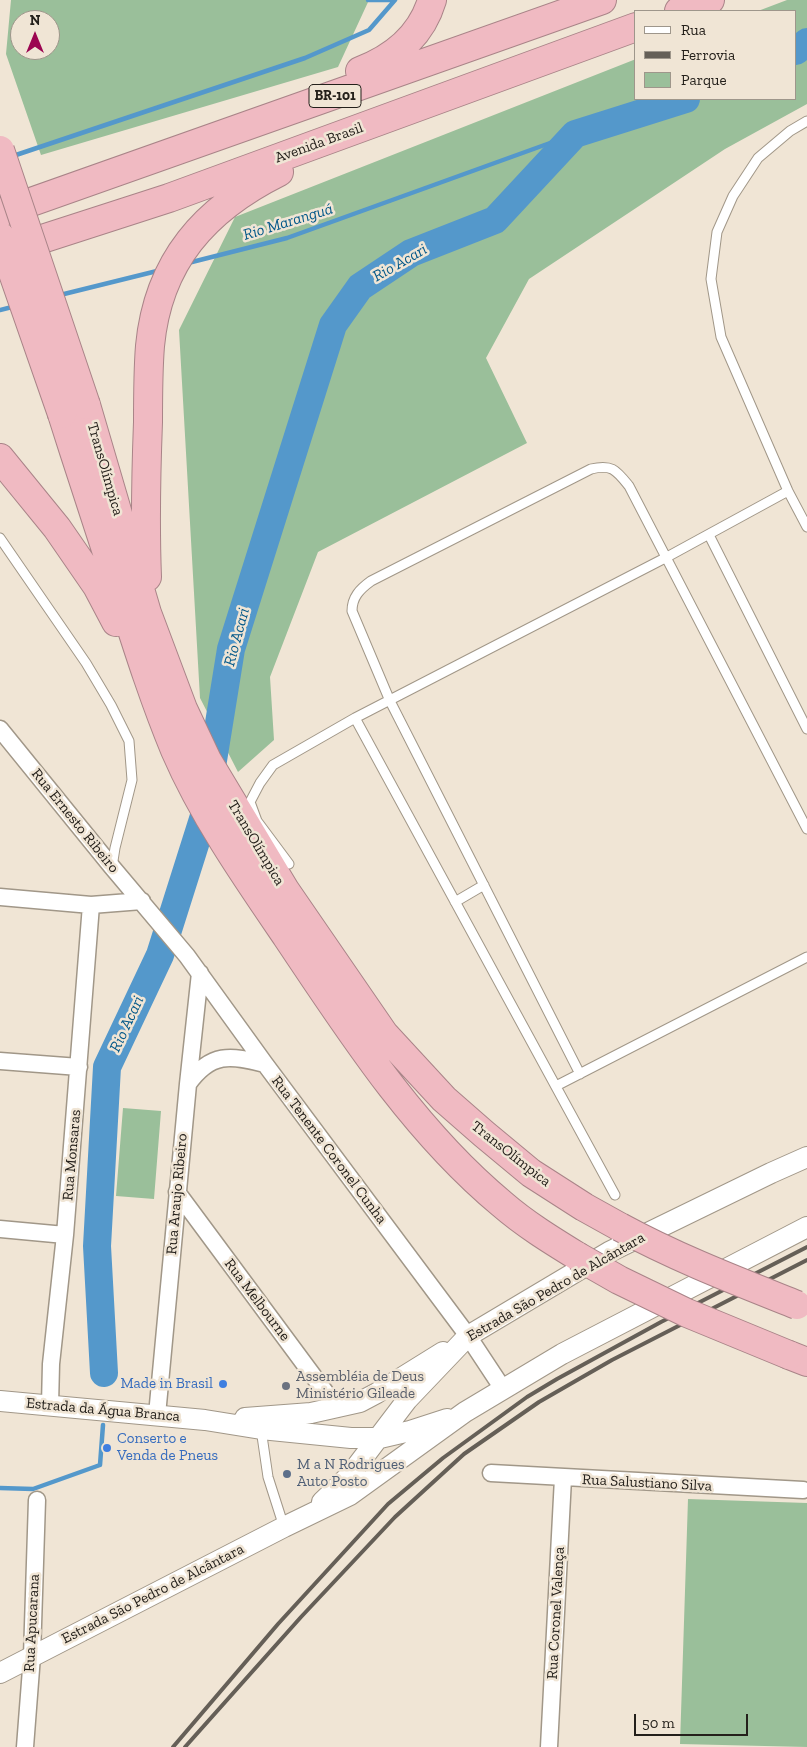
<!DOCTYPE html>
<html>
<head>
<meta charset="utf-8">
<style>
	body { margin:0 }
	#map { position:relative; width:807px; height:1747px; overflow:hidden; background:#f0e5d5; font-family:"Zilla Slab",serif }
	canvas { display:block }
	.legend { position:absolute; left:634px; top:10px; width:162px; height:90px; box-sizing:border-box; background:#f0e5d5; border:1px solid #9e968b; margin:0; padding:6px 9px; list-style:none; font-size:15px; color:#24201b }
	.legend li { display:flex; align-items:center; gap:10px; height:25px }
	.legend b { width:25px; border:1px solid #9e968b }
	.north { position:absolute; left:10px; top:10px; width:50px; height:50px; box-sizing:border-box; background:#f0e5d5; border:1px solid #9e968b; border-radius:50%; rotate:0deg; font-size:14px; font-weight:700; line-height:20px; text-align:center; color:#24201b }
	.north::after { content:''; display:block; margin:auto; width:18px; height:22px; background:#9c0551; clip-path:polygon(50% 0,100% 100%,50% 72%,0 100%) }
	.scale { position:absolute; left:634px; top:1714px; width:114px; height:22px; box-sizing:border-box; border:2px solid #24201b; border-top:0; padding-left:6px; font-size:15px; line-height:18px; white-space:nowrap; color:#24201b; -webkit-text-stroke:4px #f0e5d5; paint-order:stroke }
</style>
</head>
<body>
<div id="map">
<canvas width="807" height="1747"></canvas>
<ul class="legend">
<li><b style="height:6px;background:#fff"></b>Rua</li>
<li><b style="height:6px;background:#655f57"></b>Ferrovia</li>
<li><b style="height:14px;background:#9abf9a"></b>Parque</li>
</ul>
<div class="north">N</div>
<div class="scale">50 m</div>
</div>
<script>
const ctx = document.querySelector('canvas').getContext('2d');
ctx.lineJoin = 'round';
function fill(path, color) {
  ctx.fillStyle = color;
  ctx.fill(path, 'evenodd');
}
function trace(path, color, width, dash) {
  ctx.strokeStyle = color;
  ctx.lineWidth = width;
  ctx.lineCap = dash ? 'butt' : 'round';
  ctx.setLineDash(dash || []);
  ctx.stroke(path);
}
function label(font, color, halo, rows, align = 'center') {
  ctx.font = font + ' "Zilla Slab",serif';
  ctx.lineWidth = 5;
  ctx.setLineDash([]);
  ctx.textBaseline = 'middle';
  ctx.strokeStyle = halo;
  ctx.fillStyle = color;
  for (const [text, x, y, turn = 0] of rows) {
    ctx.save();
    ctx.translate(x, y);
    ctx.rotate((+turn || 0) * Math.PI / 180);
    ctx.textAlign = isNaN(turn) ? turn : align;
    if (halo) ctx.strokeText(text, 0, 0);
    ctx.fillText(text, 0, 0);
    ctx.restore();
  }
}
fill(new Path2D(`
	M11 0H369L338 67 41 155 6 54ZM20 20H50V50H20Z
	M787 0H807V104L725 149 529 279 486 358 527 443 318 552 270 677 274 740 238 772 200 698 179 330 235 217 636 59V99H796V11H758Z
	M123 1108 161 1111 154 1199 116 1196Z
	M688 1499 807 1503V1747L680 1744Z`), '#9abf9a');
trace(new Path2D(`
	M13 156 305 58 369 30 395 0H368
	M188 263 287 238 575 134
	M60 295 161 270
	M0 310 16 306
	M0 1488 33 1489 100 1465 103 1425`), '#5498cb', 4.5);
trace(new Path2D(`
	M796 51 807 42
	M104 1373 97 1246 107 1067 160 955 204 816 231 649 333 325 360 287 411 253 495 220 575 134 686 99`), '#5498cb', 28);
const service = new Path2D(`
	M807 121 790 131 758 158 733 196 717 232 711 279 721 337 788 491 807 527
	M709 535 807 729
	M0 538 86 663 111 705 129 741 132 780 115 848 112 867
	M355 718 615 1195
	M289 864 257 821 250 802 260 783 273 765 355 718 667 557 788 491
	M455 902 484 885
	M580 1074 390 701 352 611C352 597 360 589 371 581L591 469C612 464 616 470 629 486L807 829
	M556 1086 807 957
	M261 1429 268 1477 284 1527`);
const minor = new Path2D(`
	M0 729 112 867 187 956 265 1064 468 1336 503 1389
	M0 897 91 905 142 901
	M0 1061 79 1067
	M188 1084C211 1052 230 1055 265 1064
	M177 1192 337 1408
	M0 1229 65 1235
	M50 1405 51 1364 65 1235 91 905
	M157 1415 188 1084 200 973
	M491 1473 803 1490
	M25 1747 32 1656 37 1500
	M549 1747 563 1478`);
const tertiary = new Path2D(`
	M0 1401 205 1420 261 1429 351 1438H380L410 1431 447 1419
	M245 1418 311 1413 360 1402 377 1393 443 1352
	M322 1502 350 1475 407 1400 468 1336 609 1252 771 1173 807 1157
	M0 1673 284 1527 350 1495 465 1412 562 1354 807 1227`);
const motorway = new Path2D(`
	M679 11 710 0
	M360 71C394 58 421 37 432 0
	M0 213 602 0
	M8 250 169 198 636 27
	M86 405 147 613 183 709 207 760 285 890 384 1034 444 1099 484 1134 531 1173 584 1207 620 1227
	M62 414C82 477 103 540 123 602 139 652 155 702 175 750 204 817 246 877 287 937 350 1031 414 1131 502 1204 525 1224 551 1240 577 1256
	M0 458 57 528 97 586 116 622
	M147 577C145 526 146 474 148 422 148 397 148 371 150 346 158 261 205 209 279 172
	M789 1355 807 1362`);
trace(service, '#a19788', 11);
trace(minor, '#a19788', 19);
trace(tertiary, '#a19788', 22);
trace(motorway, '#a98488', 30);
trace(service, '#fff', 9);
trace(minor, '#fff', 16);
trace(tertiary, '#fff', 20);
trace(motorway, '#f0bac2', 28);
trace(new Path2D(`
	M173 1747 278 1624 388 1504 443 1458 527 1397 557 1379 661 1322 807 1247
	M185 1747 301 1617 395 1517 464 1454 539 1402 612 1360 807 1260`), '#655f57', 4);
const motorwayBridge = new Path2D(`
	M0 150 86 405
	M0 236 62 414
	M620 1227C677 1258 737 1281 797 1305
	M577 1256 619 1280 687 1313 789 1355`);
trace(motorwayBridge, '#a98488', 30, []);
trace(motorwayBridge, '#f0bac2', 28);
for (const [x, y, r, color] of [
	[223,1384,5,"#3f7fe0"],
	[286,1386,5,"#6b7280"],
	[107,1448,5,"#3f7fe0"],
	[287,1474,5,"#5c6f8a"]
]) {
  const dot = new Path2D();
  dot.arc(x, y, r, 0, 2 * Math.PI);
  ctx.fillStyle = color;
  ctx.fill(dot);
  trace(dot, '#f0e5d5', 2);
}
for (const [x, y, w] of [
	[335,96,52]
]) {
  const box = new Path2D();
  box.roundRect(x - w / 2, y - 11.5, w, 23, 4);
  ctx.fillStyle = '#f0e5d5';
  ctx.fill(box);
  trace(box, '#24201b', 1);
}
label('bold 14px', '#24201b', null, [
	["BR-101",335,96]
]);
label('15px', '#24201b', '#f0e5d5', [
	["Avenida Brasil",319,143,-20],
	["TransOlímpica",105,469,74],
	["Rua Ernesto Ribeiro",75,821,51],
	["TransOlímpica",256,843,59],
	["Rua Tenente Coronel Cunha",329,1150,53],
	["TransOlímpica",511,1154,38],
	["Rua Monsaras",72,1155,-85],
	["Rua Araujo Ribeiro",177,1194,-85],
	["Estrada São Pedro de Alcântara",556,1287,-30],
	["Rua Melbourne",257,1300,53],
	["Estrada da Água Branca",103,1410,5],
	["Rua Salustiano Silva",647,1483,3],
	["Estrada São Pedro de Alcântara",153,1594,-27],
	["Rua Coronel Valença",556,1613,-87],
	["Rua Apucarana",32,1623,-87]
]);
label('15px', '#5b616d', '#f0e5d5', [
	["Assembléia de Deus",296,1377],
	["Ministério Gileade",296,1394]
], 'left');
label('15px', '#366cbe', '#f0e5d5', [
	["Made in Brasil",213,1384],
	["Conserto e",117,1439,"left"],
	["Venda de Pneus",117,1456,"left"]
], 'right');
label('15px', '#4e5e75', '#f0e5d5', [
	["M a N Rodrigues",297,1465],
	["Auto Posto",297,1482]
], 'left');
label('italic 16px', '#035889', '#f0e5d5', [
	["Rio Maranguá",288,222,-17],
	["Rio Acari",400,263,-30],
	["Rio Acari",237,637,-75],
	["Rio Acari",127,1024,-65]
]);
</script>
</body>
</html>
